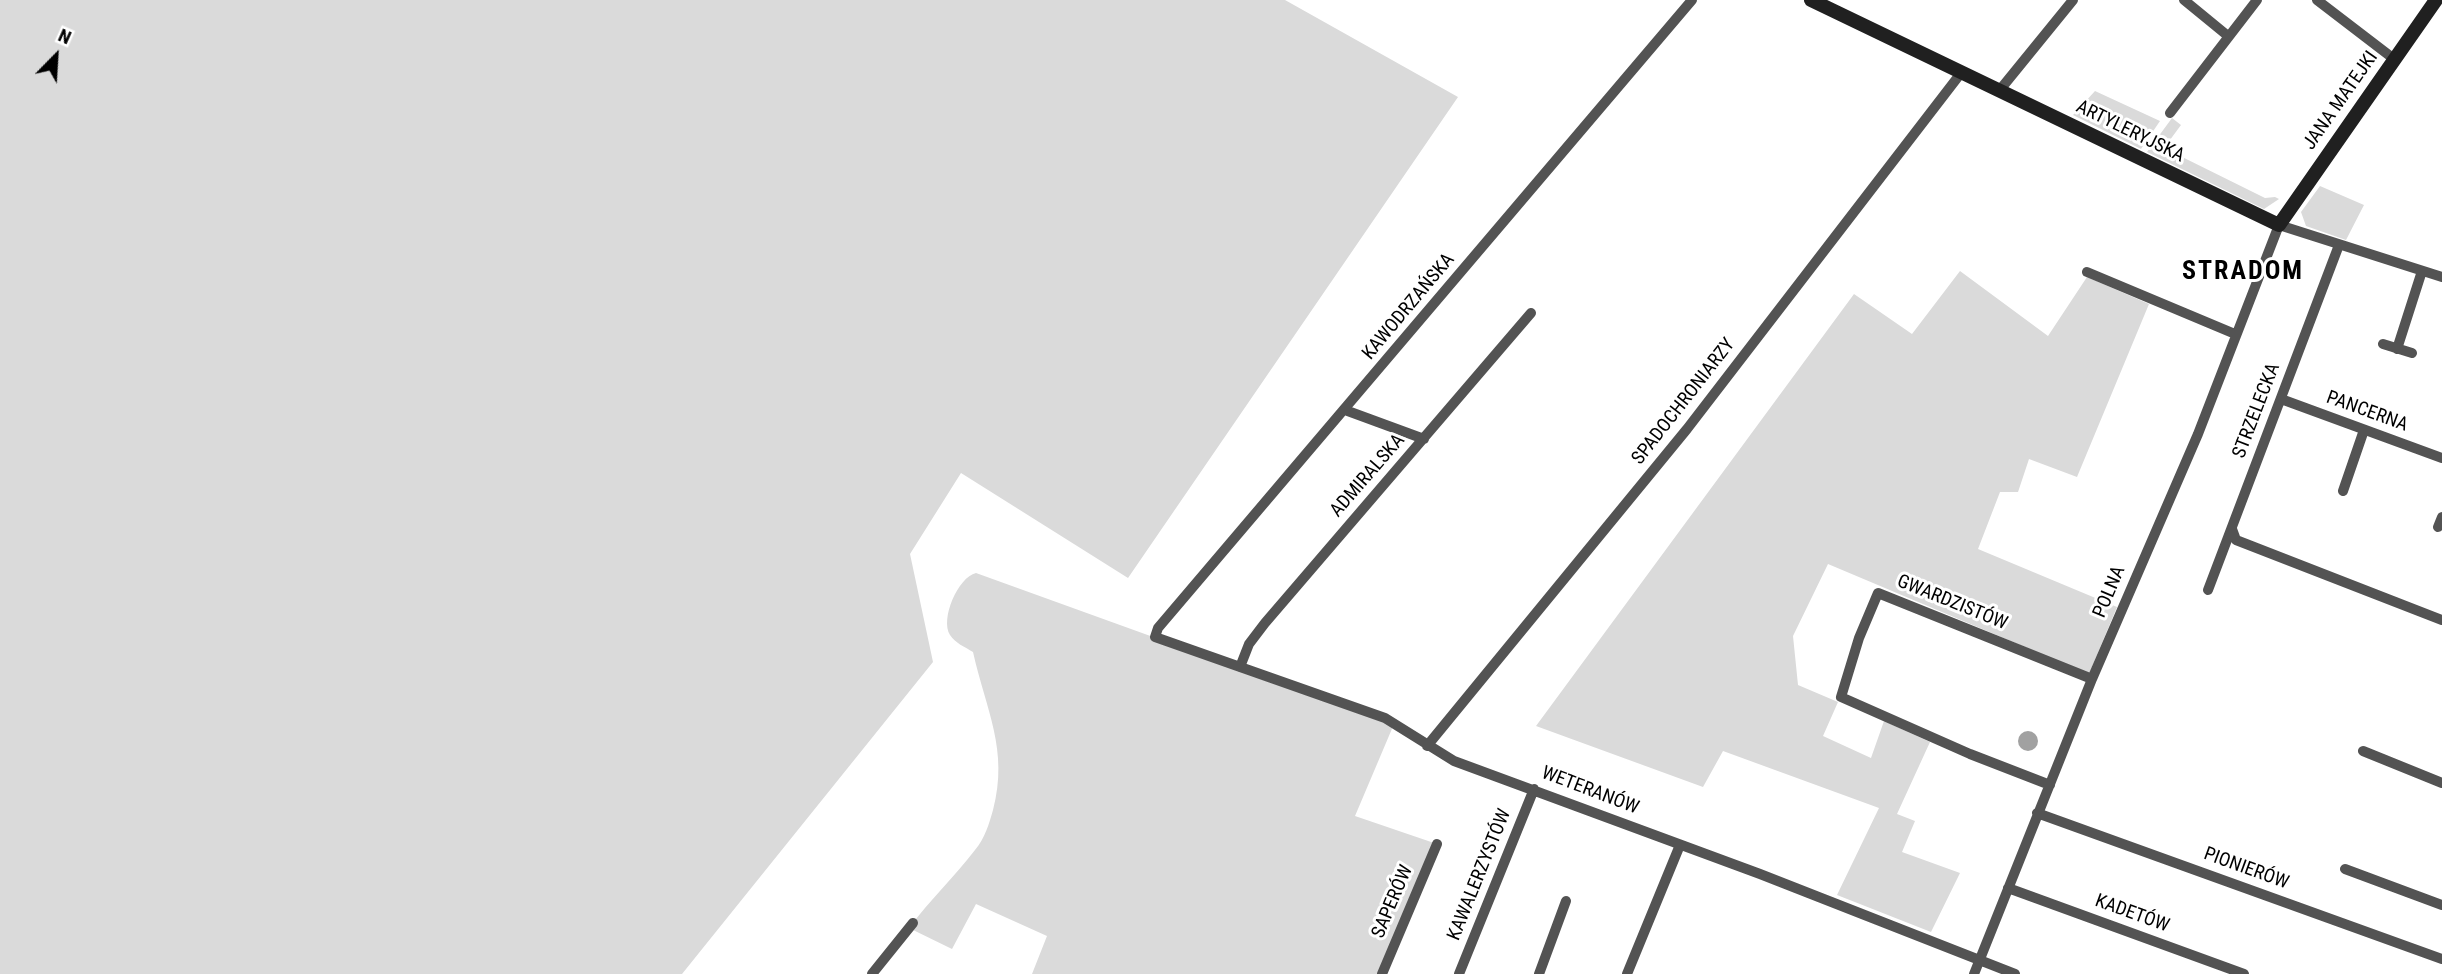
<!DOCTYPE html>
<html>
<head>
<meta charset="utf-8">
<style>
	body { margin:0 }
	#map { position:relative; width:2442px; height:974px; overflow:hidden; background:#fff; font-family:"Roboto Condensed",sans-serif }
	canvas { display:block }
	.north { position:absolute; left:21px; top:21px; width:70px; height:70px; -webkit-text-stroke:5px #fff; paint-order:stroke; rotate:24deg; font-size:19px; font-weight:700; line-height:28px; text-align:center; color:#000 }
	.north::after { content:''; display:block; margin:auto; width:24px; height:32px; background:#000; clip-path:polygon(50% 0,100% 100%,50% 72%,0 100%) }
</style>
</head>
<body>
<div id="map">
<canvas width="2442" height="974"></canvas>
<div class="north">N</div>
</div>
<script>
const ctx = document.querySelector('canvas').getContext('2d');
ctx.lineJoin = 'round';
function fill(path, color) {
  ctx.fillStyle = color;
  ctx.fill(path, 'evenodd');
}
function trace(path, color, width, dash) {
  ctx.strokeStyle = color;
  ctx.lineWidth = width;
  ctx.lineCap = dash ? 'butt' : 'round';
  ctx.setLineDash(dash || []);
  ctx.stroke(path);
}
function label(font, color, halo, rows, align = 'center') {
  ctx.font = font + ' "Roboto Condensed",sans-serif';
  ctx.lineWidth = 6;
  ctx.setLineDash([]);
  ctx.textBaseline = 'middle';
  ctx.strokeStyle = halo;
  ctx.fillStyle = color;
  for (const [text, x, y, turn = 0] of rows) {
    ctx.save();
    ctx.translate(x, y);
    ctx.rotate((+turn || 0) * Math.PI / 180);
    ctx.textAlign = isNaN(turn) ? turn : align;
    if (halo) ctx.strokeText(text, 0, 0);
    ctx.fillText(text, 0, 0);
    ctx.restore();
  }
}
fill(new Path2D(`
	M0 0H1285L1458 97 1128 578 961 473 910 554 933 662 682 974H0Z
	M2095 91 2160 121 2141 149 2073 115Z
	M2172 118 2181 125 2164 148 2265 198 2275 197 2279 199 2264 209 2147 152Z
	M2320 186 2364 205 2346 240 2306 226 2301 212Z
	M1960 271 2048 336 2087 277 2149 304 2077 477 2029 459 2018 492H2000L1978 549 2117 607 2089 674 1828 564 1793 636 1798 685 1838 702 1823 736 1871 758 1884 721 1930 742 1897 814 1915 821 1902 852 1960 873 1931 932 1837 895 1879 808 1723 751 1703 787 1536 726 1854 294 1912 334Z
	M976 573 1394 724 1355 816 1437 844 1382 974H1032L1047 936 976 904 952 949 909 928C930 900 954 877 975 850 985 838 989 824 993 810 1009 750 986 710 973 652 965 647 955 643 950 635 940 619 958 577 976 573Z`), '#dadada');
fill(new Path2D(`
	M2018 741a10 10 0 1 1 20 0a10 10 0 1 1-20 0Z`), '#a1a1a1');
trace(new Path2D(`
	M1692 0 1158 628 1155 637 1385 718 1454 761 1760 874 2015 974
	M2184 0 2228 36
	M2317 0 2394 59
	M1999 91 2073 0
	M2170 113 2257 0
	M2087 272 2235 334
	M2383 344 2412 353
	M2397 349 2422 271
	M2281 399 2442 458
	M1345 410 1424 439
	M2343 491 2364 430
	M2438 527 2442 517
	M2232 529 2236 540 2442 620
	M2208 590 2339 245
	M1240 667 1249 644 1265 623 1531 313
	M1427 746 1687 429 1961 73
	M2363 751 2442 783
	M2050 785 1970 754 1841 697 1859 638 1878 593 2092 679
	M2037 813 2442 959
	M2345 869 2442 905
	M2008 888 2244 974
	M872 974 913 923
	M1382 974 1437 844
	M1459 974 1534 789
	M1539 974 1566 901
	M1627 974 1680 845
	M1974 974 2092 679 2198 434 2279 225 2442 277`), '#535353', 10);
trace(new Path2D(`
	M1811 0 2279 225 2436 0`), '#202020', 14);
label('19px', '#000', '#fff', [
	["JANA MATEJKI",2341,101,-55],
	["ARTYLERYJSKA",2130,132,26],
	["KAWODRZAŃSKA",1409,307,-50],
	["SPADOCHRONIARZY",1684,402,-52],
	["STRZELECKA",2257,411,-69],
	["PANCERNA",2367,412,20],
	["ADMIRALSKA",1368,476,-49],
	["POLNA",2110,592,-67],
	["GWARDZISTÓW",1952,603,22],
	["WETERANÓW",1590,791,21],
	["PIONIERÓW",2246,869,20],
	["KAWALERZYSTÓW",1480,875,-68],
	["SAPERÓW",1393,902,-67],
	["KADETÓW",2132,914,20]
]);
ctx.letterSpacing = '2px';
label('bold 26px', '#000', '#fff', [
	["STRADOM",2243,272]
]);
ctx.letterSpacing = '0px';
</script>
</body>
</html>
